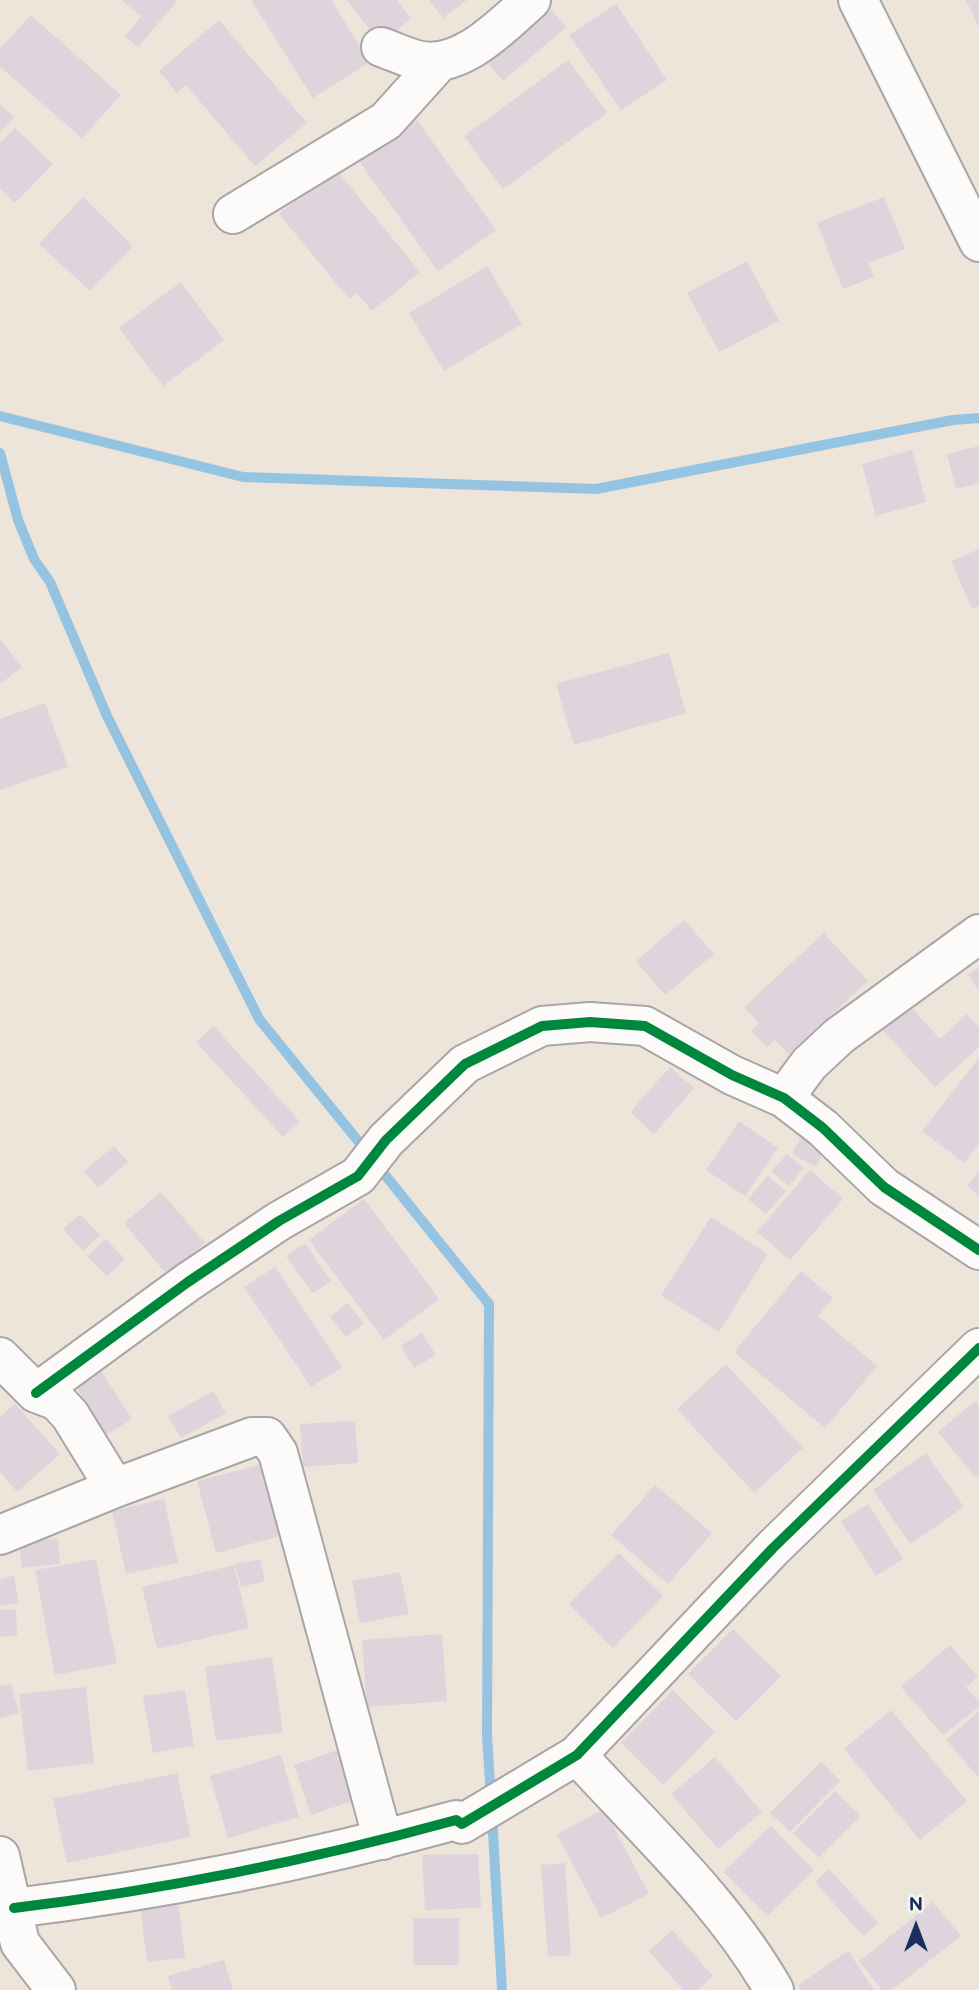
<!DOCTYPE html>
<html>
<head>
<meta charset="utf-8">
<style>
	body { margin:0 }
	#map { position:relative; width:979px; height:1990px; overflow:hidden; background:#ede4da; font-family:"Balsamiq Sans",sans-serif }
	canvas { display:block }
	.north { position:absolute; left:881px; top:1892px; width:70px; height:70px; -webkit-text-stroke:5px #f6f6f2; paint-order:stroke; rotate:0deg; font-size:19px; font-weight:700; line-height:28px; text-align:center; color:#1b2f5e }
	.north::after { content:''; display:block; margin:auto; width:24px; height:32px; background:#1b2f5e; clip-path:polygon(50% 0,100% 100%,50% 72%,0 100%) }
</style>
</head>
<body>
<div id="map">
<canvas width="979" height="1990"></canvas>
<div class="north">N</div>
</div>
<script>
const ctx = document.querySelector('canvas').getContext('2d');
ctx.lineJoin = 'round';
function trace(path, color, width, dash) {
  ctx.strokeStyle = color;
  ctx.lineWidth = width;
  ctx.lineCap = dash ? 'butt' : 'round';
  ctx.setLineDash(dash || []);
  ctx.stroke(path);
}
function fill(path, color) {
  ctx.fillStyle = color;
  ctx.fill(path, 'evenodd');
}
trace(new Path2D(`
	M0 416 243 477 596 489 953 420 979 418
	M0 453 18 520 34 559 50 582 107 716 259 1019 367 1152
	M377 1165 489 1304 487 1735 491 1799
	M492 1815 502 1990`), '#95c4e2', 10);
fill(new Path2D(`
	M121 0H178L138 47 125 36 141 16Z
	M251 0H331L370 62 313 98Z
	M347 0H397L411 19 380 43Z
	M429 0H467L443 18Z
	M966 0H979V28Z
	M616 4 667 80 621 110 569 35Z
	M551 9 566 27 503 81 487 62Z
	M31 15 121 95 82 138 0 67V49Z
	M219 20 307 123 255 166 186 85 177 93 159 71Z
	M568 60 607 113 503 189 464 136Z
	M0 104 14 117 0 133Z
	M414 116 496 230 438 271 356 157Z
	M15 128 53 164 15 203 0 189V143Z
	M335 168 420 272 372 311 357 293 349 299 279 214Z
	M83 197 133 246 90 291 39 244Z
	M884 197 905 249 869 263 874 277 843 289 817 223Z
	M747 261 779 321 719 352 687 293Z
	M487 266 522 324 444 371 409 313Z
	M181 282 224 340 163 386 119 328Z
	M979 446V483L956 489 947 454Z
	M912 450 926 502 876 516 862 464Z
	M979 549V606L972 609 951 561Z
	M0 639 22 667 0 684Z
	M669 653 686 713 574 745 556 684Z
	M45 703 68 767 0 790V719Z
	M684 920 714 954 665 995 636 961Z
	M824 933 868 981 789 1054 775 1040 767 1047 751 1031 759 1023 744 1007Z
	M979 968V991L968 975Z
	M904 1000 940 1039 967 1014 979 1027V1047L935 1087 877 1024Z
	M214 1026 300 1122 283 1137 196 1042Z
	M979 1058V1143L964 1163 922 1131Z
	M670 1067 694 1088 654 1134 630 1112Z
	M739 1121 778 1148 745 1196 706 1170Z
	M805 1129 829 1142 816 1167 792 1154Z
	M114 1146 128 1162 98 1188 84 1171Z
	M787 1154 804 1168 789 1186 771 1171Z
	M810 1170 843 1199 790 1260 757 1232Z
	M979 1171V1196L967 1186Z
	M768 1176 786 1191 766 1214 748 1199Z
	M161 1192 205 1243 167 1275 124 1223Z
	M364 1199 439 1299 384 1340 309 1240Z
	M80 1214 100 1235 83 1251 63 1229Z
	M711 1217 768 1254 719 1332 661 1295Z
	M106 1239 125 1259 107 1276 87 1256Z
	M305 1243 331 1281 313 1293 286 1256Z
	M275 1267 342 1367 311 1387 244 1287Z
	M801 1271 833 1298 818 1316 877 1366 825 1428 734 1352Z
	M347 1303 364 1323 346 1337 330 1317Z
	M422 1333 436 1355 414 1368 401 1346Z
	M95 1361 132 1419 106 1435 70 1377Z
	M726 1364 803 1448 754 1493 677 1409Z
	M213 1391 226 1413 181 1438 168 1416Z
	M975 1401 979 1406V1475L975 1477 938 1432Z
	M15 1404 60 1454 17 1492 0 1472V1417Z
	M355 1421 358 1463 303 1467 300 1424Z
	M926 1453 964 1507 910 1544 873 1490Z
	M266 1463 285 1535 216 1553 197 1481Z
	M655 1485 712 1533 668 1584 611 1535Z
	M164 1499 178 1563 126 1574 112 1511Z
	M868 1504 903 1559 876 1576 841 1521Z
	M58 1538 60 1564 22 1568 19 1543Z
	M619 1553 663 1596 613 1648 569 1604Z
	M96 1559 117 1663 55 1675 35 1570Z
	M260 1559 265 1581 241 1587 235 1564Z
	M234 1565 249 1628 157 1649 142 1587Z
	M400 1572 409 1614 360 1623 352 1581Z
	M14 1576 19 1603 0 1606V1579Z
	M16 1609 17 1635 0 1637V1610Z
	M733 1629 781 1676 736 1721 688 1674Z
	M442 1634 447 1701 367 1707 362 1640Z
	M950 1645 978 1677 966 1687 979 1702V1707L943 1735 901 1687Z
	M272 1657 283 1732 216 1741 205 1667Z
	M11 1684 19 1713 0 1718V1686Z
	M86 1687 94 1763 28 1771 19 1694Z
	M185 1690 194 1746 153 1753 143 1696Z
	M673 1690 715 1732 663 1785 621 1743Z
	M891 1710 967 1801 920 1840 844 1749Z
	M979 1711V1778L946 1740Z
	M344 1748 361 1798 311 1815 294 1765Z
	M281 1755 299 1817 228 1838 210 1776Z
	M715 1757 762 1812 718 1849 671 1794Z
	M821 1762 840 1781 790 1832 770 1813Z
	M177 1773 191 1837 67 1863 53 1799Z
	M835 1791 861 1816 819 1858 793 1833Z
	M604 1809 649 1894 601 1918 557 1834Z
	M771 1826 814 1870 767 1916 723 1872Z
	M478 1854 481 1908 425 1910 422 1855Z
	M565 1863 571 1955 548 1957 541 1865Z
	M829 1869 878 1923 863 1936 815 1882Z
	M178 1900 185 1958 147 1962 140 1904Z
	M933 1902 961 1936 892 1990H882L859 1961Z
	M414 1918H459V1965H413Z
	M672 1930 713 1976 698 1990H683L649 1951Z
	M848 1951 874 1990H802L798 1985Z
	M224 1960 233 1990H172L168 1976Z`), '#dfd4db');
const minor = new Path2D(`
	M858 0 979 242
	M381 47C393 51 405 57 417 60 460 71 502 26 531 0
	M233 214 386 121 440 61
	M784 1098 809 1064 839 1036 979 934
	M0 1357 36 1393 57 1401 70 1415 115 1488 0 1535
	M36 1393 188 1282 279 1221 358 1176 386 1140 465 1064 542 1026 590 1022 645 1026 732 1075 784 1098 823 1128 884 1187 979 1250
	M115 1488 252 1437H267L278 1453 383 1840
	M577 1755C645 1830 724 1902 774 1990
	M0 1856 20 1943 56 1990
	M14 1908C163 1890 311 1860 456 1820L462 1824 577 1755 773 1548 979 1348`);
trace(minor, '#a9a6a7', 42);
trace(minor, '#fcfbf9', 38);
trace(new Path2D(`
	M36 1393 188 1282 279 1221 358 1176 386 1140 465 1064 542 1026 590 1022 645 1026 732 1075 784 1098 823 1128 884 1187 979 1250
	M14 1908C163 1890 311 1860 456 1820L462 1824 577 1755 773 1548 979 1348`), '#00873e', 10);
</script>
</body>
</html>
